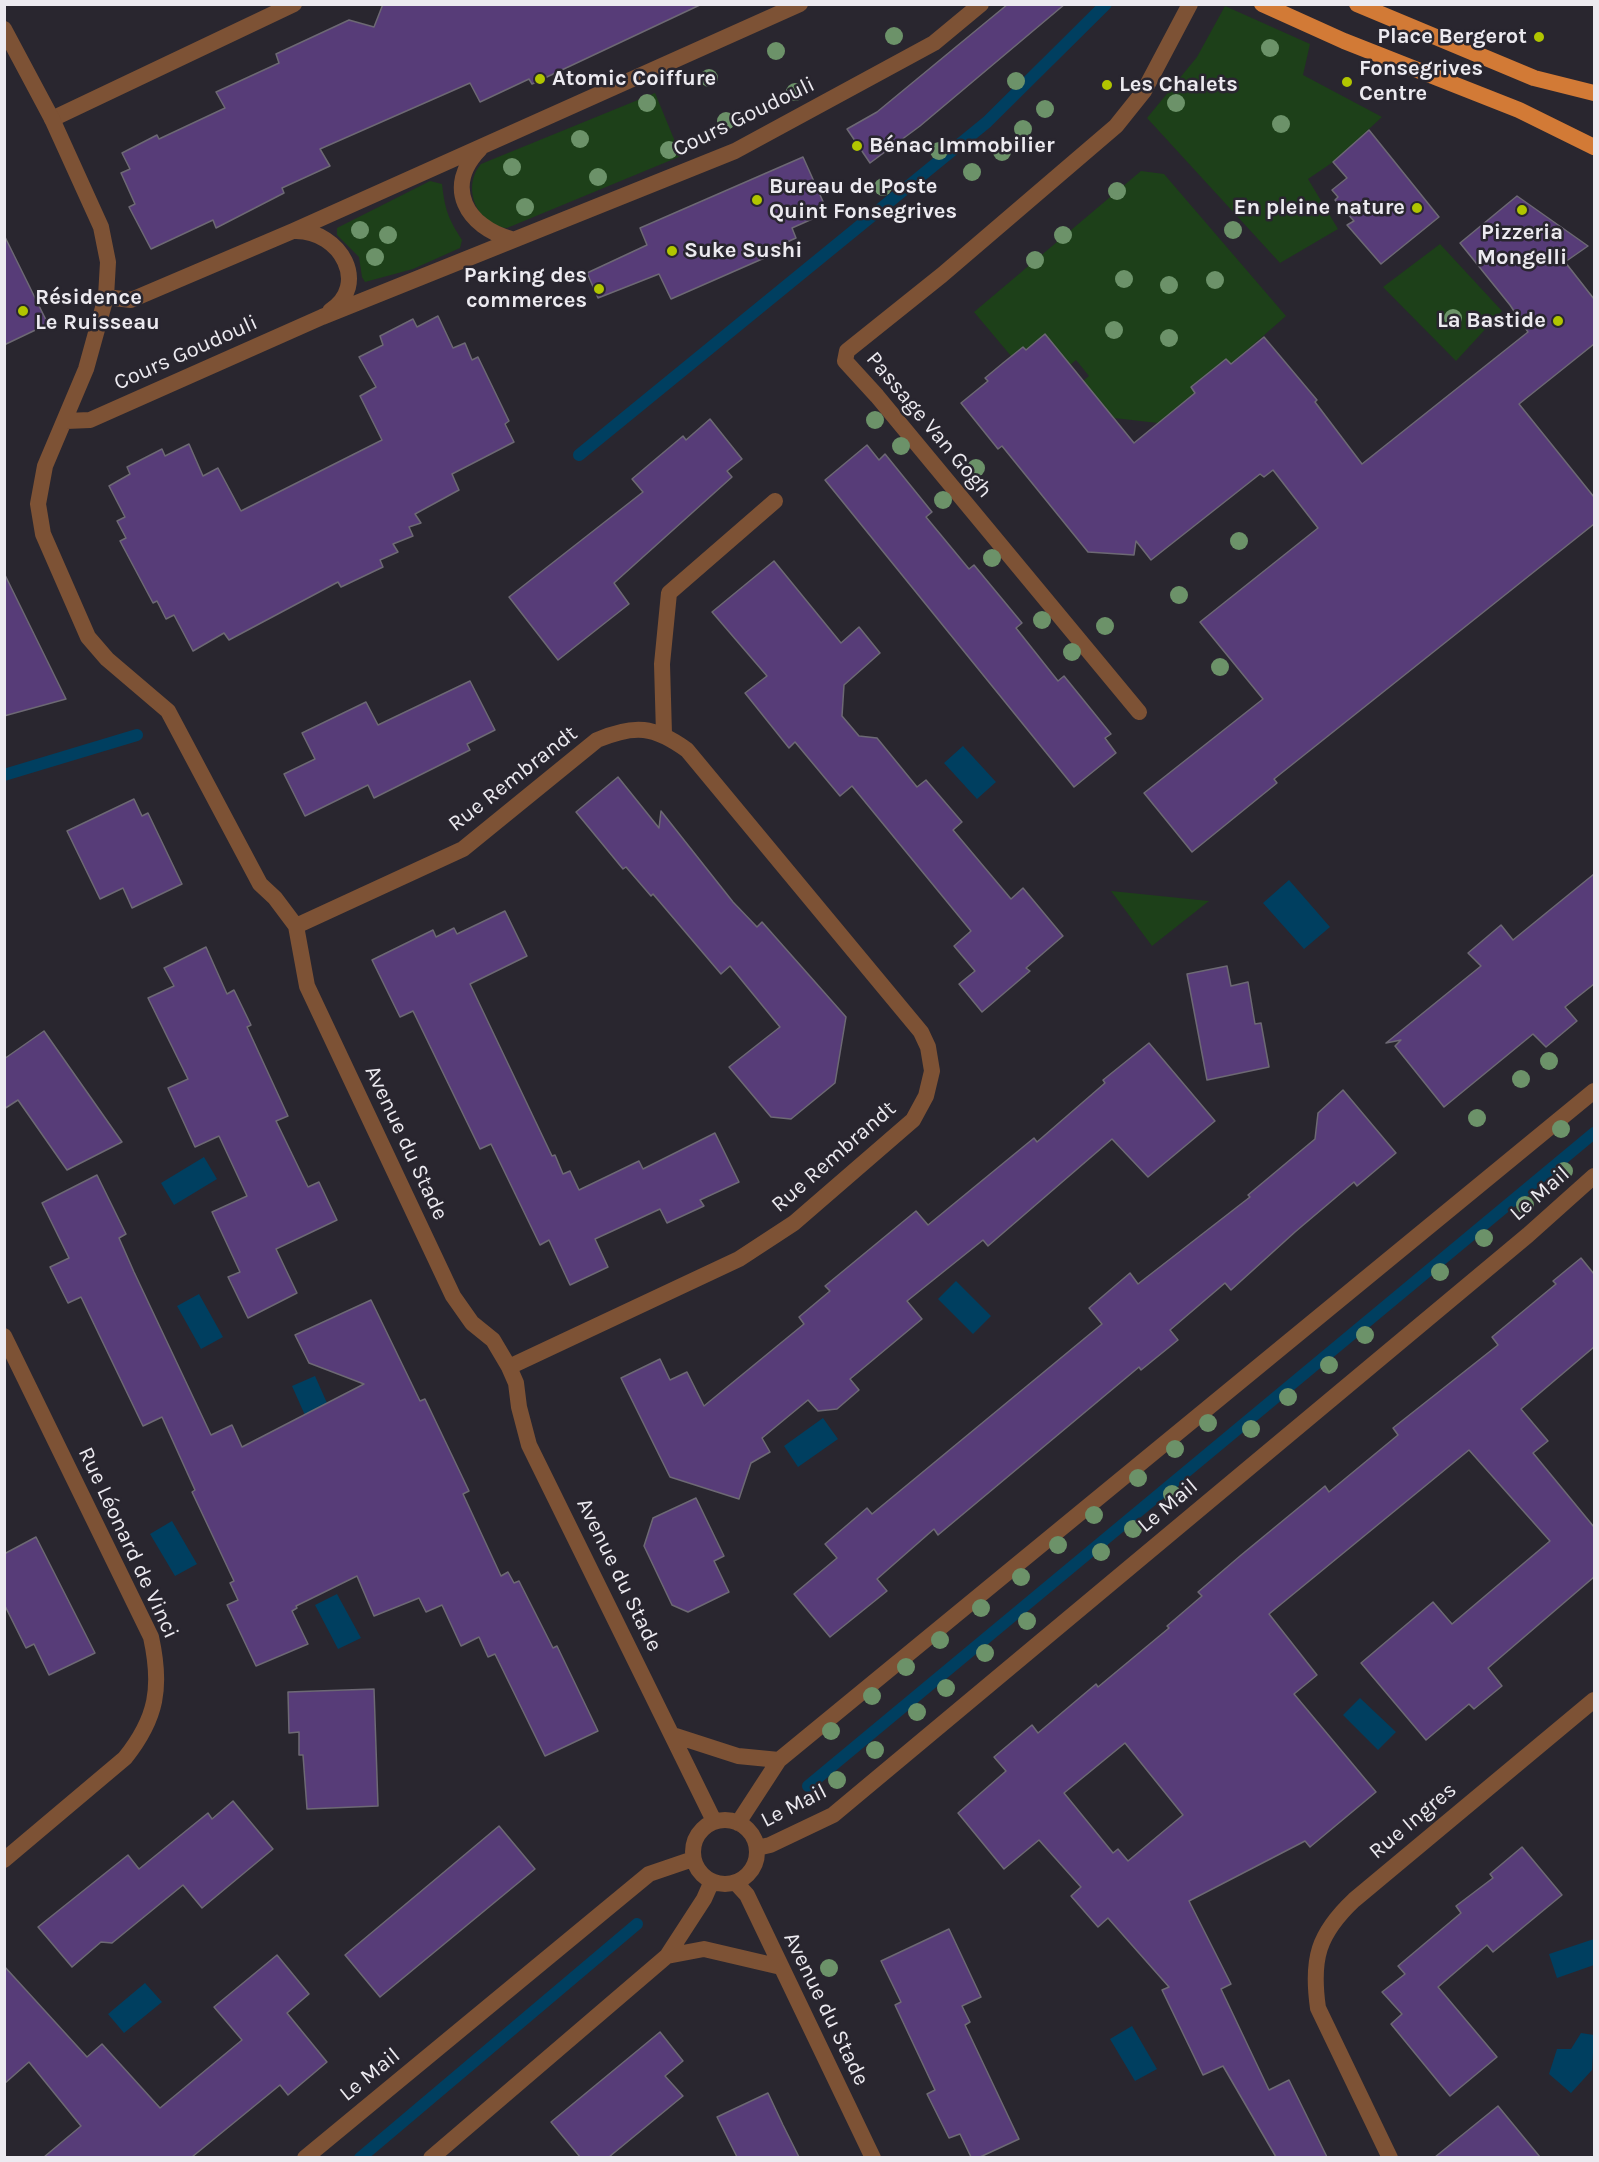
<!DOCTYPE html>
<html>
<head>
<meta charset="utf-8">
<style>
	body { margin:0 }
	#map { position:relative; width:1599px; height:2162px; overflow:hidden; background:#29262f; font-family:Karla,sans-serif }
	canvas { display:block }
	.frame { position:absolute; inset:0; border:6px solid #eceaf0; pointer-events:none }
</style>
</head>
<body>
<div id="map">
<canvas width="1599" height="2162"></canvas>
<div class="frame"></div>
</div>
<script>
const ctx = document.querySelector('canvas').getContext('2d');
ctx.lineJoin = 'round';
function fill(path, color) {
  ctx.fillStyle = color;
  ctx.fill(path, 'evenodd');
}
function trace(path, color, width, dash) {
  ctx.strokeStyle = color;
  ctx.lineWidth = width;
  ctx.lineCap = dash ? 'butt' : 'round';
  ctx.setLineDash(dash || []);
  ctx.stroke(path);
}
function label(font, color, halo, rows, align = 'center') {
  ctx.font = font + ' Karla,sans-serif';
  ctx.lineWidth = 5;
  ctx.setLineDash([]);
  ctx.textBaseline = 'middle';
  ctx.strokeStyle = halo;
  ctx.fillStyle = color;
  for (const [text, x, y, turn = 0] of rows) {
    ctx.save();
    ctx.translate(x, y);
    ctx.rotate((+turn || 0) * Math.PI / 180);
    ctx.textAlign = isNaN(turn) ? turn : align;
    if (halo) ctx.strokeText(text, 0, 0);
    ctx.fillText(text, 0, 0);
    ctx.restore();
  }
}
fill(new Path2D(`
	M1225 6 1310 44 1303 75 1382 117 1333 162 1308 179 1338 229 1280 263 1147 118 1197 57Z
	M655 93 681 156 507 228C477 226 461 187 481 164Z
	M1141 171 1164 174 1286 316 1231 364 1226 359 1191 387 1195 393 1158 423 1114 418 1083 381 1089 376 1076 360 1070 365 1023 347 1011 356 974 312Z
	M430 181 442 184C445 210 448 218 462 240L460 248 413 269 365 282 362 277 359 257 337 235V228Z
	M1440 244 1502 311 1456 361 1383 287Z
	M1111 891 1209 901 1152 946Z`), '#1d4019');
fill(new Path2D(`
	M963 746 996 782 977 799 944 763Z
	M1289 880 1330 927 1304 949 1263 903Z
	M204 1157 217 1179 174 1205 161 1183Z
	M956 1281 991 1316 973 1334 938 1299Z
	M199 1294 223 1337 201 1349 177 1306Z
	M315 1376 335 1421 312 1431 292 1386Z
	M823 1418 838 1439 798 1467 784 1446Z
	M172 1521 197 1564 175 1576 150 1534Z
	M337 1594 361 1638 338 1649 315 1605Z
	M1360 1698 1396 1732 1378 1750 1343 1715Z
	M1594 1939V1965L1557 1978 1549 1954Z
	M145 1983 162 2002 124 2033 108 2014Z
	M1132 2026 1157 2069 1135 2081 1110 2039Z
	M1581 2033 1594 2035 1592 2070 1571 2093 1549 2074 1557 2049H1571Z`), '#003f60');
trace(new Path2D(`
	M579 455 987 122 1106 4
	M4 775 137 735
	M808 1786 1594 1133
	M360 2158 637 1924`), '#003f60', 12);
const building = new Path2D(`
	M383 4H702L532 84 529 79 480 102 470 83 320 149 330 166 282 188 284 193 216 228 213 220 151 249 129 207 135 204 121 173 130 169 122 153 157 135 159 139 225 108 216 92 279 63 276 54 349 20 374 27Z
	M1008 4H1065L920 126 870 163 847 129 877 112Z
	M1369 130 1439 217 1381 264 1347 225 1354 221 1335 200 1338 197 1332 190 1347 178 1333 162Z
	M803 157 825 206 816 210 819 216 792 228 796 238 767 251 769 256 671 299 659 274 598 298 587 273 647 245 640 228Z
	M1517 196 1588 246 1565 262 1594 299V344L1519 404 1594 497V524L1274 779 1277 783 1192 852 1144 793 1263 699 1200 622 1318 528 1273 470 1264 477 1260 474 1151 560 1136 541 1134 555 1088 552 1002 446 998 449 961 403 988 381 985 378 1003 363 1023 347 1026 350 1045 334 1134 443 1195 393 1191 387 1226 359 1231 364 1264 337 1317 400 1315 402 1362 464 1528 332 1510 305 1460 243Z
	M4 235 48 324 4 345Z
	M438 316 453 348 465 343 472 360 478 357 509 421 505 424 514 442 452 474 459 490 415 514 421 523 409 527 413 536 393 544 398 552 380 560 383 567 341 587 338 582 229 640 224 633 193 651 174 615 166 619 157 601 153 603 120 541 126 538 117 521 125 517 109 486 130 474 127 467 162 449 165 456 189 444 203 476 218 468 241 511 382 440 360 396 376 387 359 357 383 345 380 336 413 319 417 327Z
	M710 419 742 459 727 471 732 477 614 583 629 604 558 660 509 597 643 492 632 479 683 436 686 440Z
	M867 445 879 460 885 454 932 512 926 517 969 569 974 565 1022 623 1016 628 1058 681 1064 676 1111 734 1105 738 1116 753 1074 787 825 480Z
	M774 561 841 643 859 627 880 653 844 685 842 716 859 736 877 738 917 787 926 780 962 822 953 830 1011 899 1023 888 1063 936 1026 968 1030 971 982 1012 959 984 975 971 954 946 971 931 852 786 840 796 795 742 789 748 745 693 767 676 712 612Z
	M4 573 66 699 4 716Z
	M470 681 495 730 467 744 470 750 374 798 368 785 305 816 284 774 315 759 302 733 366 702 378 725Z
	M618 777 659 828 661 811 733 902 757 927 762 922 846 1017 835 1083 791 1119 771 1117 729 1067 780 1027 730 966 721 974 653 894 651 896 626 867 623 869 576 812Z
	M134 799 142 816 148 813 182 884 132 908 123 888 100 899 67 831Z
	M1594 874V984L1565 1007 1577 1021 1546 1047 1533 1034 1444 1107 1395 1046 1401 1040 1386 1043 1481 966 1468 953 1501 925 1513 940Z
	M505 911 527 956 470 984 552 1156 555 1155 563 1174 570 1171 579 1190 639 1161 643 1169 715 1133 739 1182 700 1200 704 1206 667 1223 660 1209 595 1239 608 1267 570 1285 549 1240 540 1245 491 1144 480 1149 413 1011 400 1017 372 960 433 930 436 937 454 928 457 934Z
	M206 947 227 994 234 990 251 1025 247 1027 288 1116 276 1121 308 1187 319 1182 337 1220 276 1249 297 1293 248 1318 228 1277 240 1272 212 1212 247 1196 219 1136 195 1147 168 1088 188 1079 148 998 174 986 164 968Z
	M1227 966 1231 986 1248 982 1255 1024 1261 1023 1269 1067 1207 1080 1187 974Z
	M44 1031 122 1142 67 1170 18 1100 4 1109V1059Z
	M1149 1043 1215 1121 1148 1177 1112 1139 988 1246 983 1240 907 1301 922 1319 850 1379 859 1390 837 1409 818 1411 808 1400 762 1438 770 1452 751 1463 739 1499 670 1477 621 1378 660 1359 670 1380 687 1372 704 1406 804 1324 799 1317 830 1291 825 1286 916 1211 928 1225 1034 1138 1037 1142 1105 1083 1103 1080Z
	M1343 1090 1396 1153 1357 1186 1354 1182 1295 1232 1231 1290 1225 1283 1170 1330 1178 1340 1141 1370 1139 1367 938 1535 934 1529 877 1579 887 1591 830 1637 794 1594 837 1558 825 1544 867 1508 872 1514 1102 1324 1089 1308 1130 1273 1138 1284 1250 1197 1248 1195 1315 1139 1318 1113Z
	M97 1175 126 1234 119 1238 134 1272 211 1435 232 1425 242 1447 364 1384 309 1363 295 1335 371 1300 420 1401 425 1399 469 1491 463 1494 501 1576 508 1572 514 1583 519 1581 553 1648 557 1646 598 1731 545 1756 495 1654 488 1657 479 1637 461 1646 442 1605 426 1612 419 1598 374 1616 357 1576 296 1606 297 1608 292 1611 308 1644 256 1666 227 1605 238 1600 230 1583 234 1581 192 1492 195 1490 162 1417 143 1426 81 1297 68 1303 50 1267 69 1258 42 1203Z
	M1581 1258 1594 1274V1347L1521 1409 1548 1441 1533 1453 1594 1527V1577L1488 1668 1502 1686 1474 1709 1469 1704 1426 1740 1361 1663 1433 1602 1452 1624 1550 1541 1469 1450 1269 1614 1317 1675 1294 1694 1376 1792 1310 1847 1305 1841 1189 1901 1231 1984 1221 1989 1269 2090 1289 2080 1327 2157H1276L1223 2066 1203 2075 1162 1990 1169 1987 1108 1918 1098 1927 1071 1896 1081 1887 1039 1840 1004 1869 958 1813 1006 1771 994 1757 1032 1725 1038 1733 1096 1684 1098 1687 1169 1628 1167 1626 1202 1596 1198 1592 1240 1556 1325 1486 1329 1492 1398 1435 1393 1428 1498 1345 1492 1337 1556 1284 1553 1281ZM1125 1743 1183 1815 1128 1861 1118 1849 1113 1853 1064 1793Z
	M696 1498 724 1556 714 1561 729 1592 688 1612 672 1605 644 1546 653 1518Z
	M36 1537 95 1653 49 1675 34 1644 26 1648 4 1604V1554Z
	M374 1689 378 1806 307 1809 303 1755H299V1732L289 1733 288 1692Z
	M233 1801 273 1849 202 1908 183 1885 112 1943 101 1942 72 1967 38 1927 128 1855 139 1869 208 1813 212 1819Z
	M499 1826 535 1869 380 1997 345 1955Z
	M1522 1847 1562 1895 1493 1952 1487 1945 1438 1987 1497 2057 1450 2096 1391 2024 1402 2014 1382 1992 1405 1974 1398 1966 1461 1913 1456 1906 1493 1878 1490 1874Z
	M949 1929 981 1997 962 2006 970 2022 965 2025 1019 2139 980 2157H971L960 2134 949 2138 927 2094 935 2090 895 2005 901 2002 881 1961Z
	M277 1955 309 1994 287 2013 327 2062 288 2095 280 2085 192 2157H44L81 2126 29 2062 4 2084V1966L87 2057 102 2044 160 2108 242 2040 214 2007Z
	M660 2032 683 2061 665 2076 683 2096 609 2157H580L551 2122Z
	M768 2093 783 2125 799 2157H737L717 2117Z
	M1498 2106 1540 2157H1435Z`);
fill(building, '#573c78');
trace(building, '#6d6974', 1.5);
trace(new Path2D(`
	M52 119 294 4`), '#7d5235', 16);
trace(new Path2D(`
	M4 29 52 119 101 227 108 262 106 297 86 369 45 466 38 504 43 534 88 637 107 659 168 711 260 884 275 898 296 926 307 986 453 1296 472 1323 493 1340 509 1367 516 1383 519 1407 529 1445 714 1821
	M480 149C443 187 467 227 511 239
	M296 231C341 231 370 285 330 311
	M106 297 131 300 293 231 800 4
	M66 421 90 420 322 317 735 151 934 43 981 4
	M1139 712 877 396 845 361 847 351 942 275 1116 126 1144 91 1190 4
	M664 734 662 664 669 593 775 501
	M296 926 463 849 597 740C635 724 654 726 687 750L921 1032 928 1047 932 1071 926 1096 913 1120 794 1223 739 1259 509 1367
	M4 1336 151 1637C162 1687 157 1718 125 1758L4 1860
	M673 1735 738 1756 779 1760
	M693 1852a32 32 0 1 1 64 0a32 32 0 1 1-64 0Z
	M738 1823 779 1760 1594 1091
	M757 1848 770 1845 833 1815 1528 1235 1594 1176
	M736 1883 747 1895 873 2158
	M667 1956 704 1949 781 1967
	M305 2158 649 1874 693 1859
	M431 2158 667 1956 704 1899 712 1881
	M1390 2158 1318 2008C1311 1959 1318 1934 1354 1900L1594 1700`), '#7d5235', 16);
trace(new Path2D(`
	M1262 4 1344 41 1519 110 1594 147
	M1357 4 1534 78 1594 93`), '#d27a36', 16);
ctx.fillStyle = '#6c9269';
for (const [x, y] of [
	[894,36],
	[1270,48],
	[776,51],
	[709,78],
	[1016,81],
	[795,92],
	[647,103],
	[1176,103],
	[1045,109],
	[726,121],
	[1281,124],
	[1023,129],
	[580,139],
	[669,150],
	[939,151],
	[1002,152],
	[512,167],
	[972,172],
	[598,177],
	[883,187],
	[1117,191],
	[525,207],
	[360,230],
	[1233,230],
	[388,235],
	[1063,235],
	[375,257],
	[1035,260],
	[1124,279],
	[1215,280],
	[1169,285],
	[1453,318],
	[1114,330],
	[1169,338],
	[875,420],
	[901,446],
	[976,468],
	[943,500],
	[1239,541],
	[992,558],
	[1179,595],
	[1042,620],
	[1105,626],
	[1072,652],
	[1220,667],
	[1549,1061],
	[1521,1079],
	[1477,1118],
	[1561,1129],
	[1564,1171],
	[1525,1205],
	[1484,1238],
	[1440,1272],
	[1365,1335],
	[1329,1365],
	[1288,1397],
	[1208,1423],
	[1251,1429],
	[1175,1449],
	[1138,1478],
	[1172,1494],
	[1094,1515],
	[1133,1529],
	[1058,1545],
	[1101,1552],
	[1021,1577],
	[981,1608],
	[1027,1621],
	[940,1640],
	[985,1653],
	[906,1667],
	[946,1688],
	[872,1696],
	[917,1712],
	[831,1731],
	[875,1750],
	[837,1780],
	[829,1968]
]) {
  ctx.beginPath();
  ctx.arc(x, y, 9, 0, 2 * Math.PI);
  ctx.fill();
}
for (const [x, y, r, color] of [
	[1539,37,6,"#b1c500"],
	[540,79,6,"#b1c500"],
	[1347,82,6,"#b1c500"],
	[1107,85,6,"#b1c500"],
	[857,146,6,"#b1c500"],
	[757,200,6,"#b1c500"],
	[1417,208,6,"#b1c500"],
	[1522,210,6,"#b1c500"],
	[672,251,6,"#b1c500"],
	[599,289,6,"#b1c500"],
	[23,311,6,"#b1c500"],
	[1558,321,6,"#b1c500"]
]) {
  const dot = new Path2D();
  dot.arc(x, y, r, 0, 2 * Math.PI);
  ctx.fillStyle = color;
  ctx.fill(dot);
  trace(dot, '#29262f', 2);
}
label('bold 22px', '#eceaf0', '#29262f', [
	["Place Bergerot",1527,37,"right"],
	["Fonsegrives",1359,69],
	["Centre",1359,94],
	["Atomic Coiffure",552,79],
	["Les Chalets",1119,85],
	["Bénac Immobilier",869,146],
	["Bureau de Poste",769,187],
	["Quint Fonsegrives",769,212],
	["En pleine nature",1405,208,"right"],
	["Pizzeria",1522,233,"center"],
	["Mongelli",1522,258,"center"],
	["Suke Sushi",684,251],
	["Parking des",587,276,"right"],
	["commerces",587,301,"right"],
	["Résidence",35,298],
	["Le Ruisseau",35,323],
	["La Bastide",1546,321,"right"]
], 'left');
label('22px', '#eceaf0', '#29262f', [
	["Cours Goudouli",744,117,-26],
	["Cours Goudouli",186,353,-24],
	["Passage Van Gogh",929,425,50],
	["Rue Rembrandt",513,779,-38],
	["Avenue du Stade",406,1143,65],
	["Rue Rembrandt",834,1157,-41],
	["Le Mail",1540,1194,-41],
	["Le Mail",1168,1506,-40],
	["Rue Léonard de Vinci",128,1543,65],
	["Avenue du Stade",619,1575,64],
	["Le Mail",794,1806,-27],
	["Rue Ingres",1413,1821,-40],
	["Avenue du Stade",826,2009,64],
	["Le Mail",370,2075,-39]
]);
</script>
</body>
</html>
